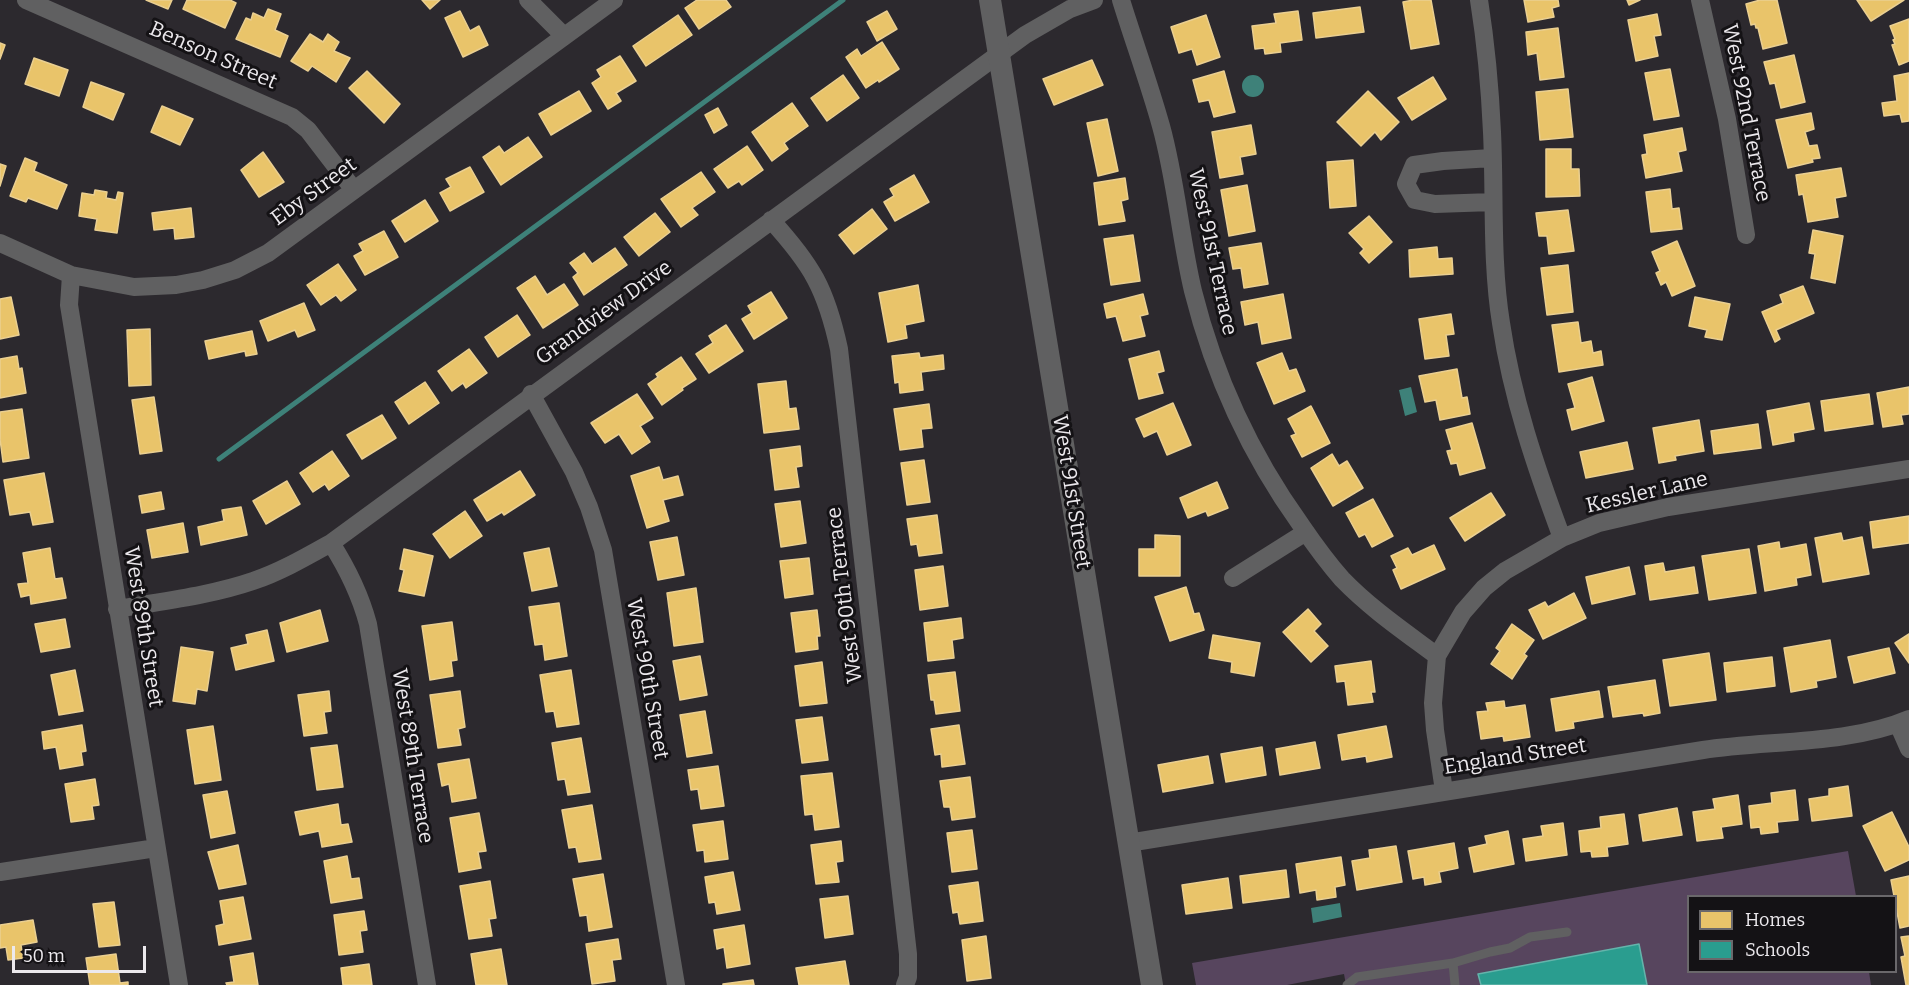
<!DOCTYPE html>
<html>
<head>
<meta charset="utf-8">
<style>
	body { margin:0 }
	#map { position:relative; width:1909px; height:985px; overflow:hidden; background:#2c292e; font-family:Bitter,serif }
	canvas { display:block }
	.legend { position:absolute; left:1687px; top:895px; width:210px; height:78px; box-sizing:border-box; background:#141215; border:2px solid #6a686b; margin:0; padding:8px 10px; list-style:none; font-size:18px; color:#ece9ed }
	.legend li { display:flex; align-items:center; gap:12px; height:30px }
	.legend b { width:30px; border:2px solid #6a686b }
	.scale { position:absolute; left:12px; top:946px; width:134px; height:27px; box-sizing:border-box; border:3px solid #ece9ed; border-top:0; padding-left:8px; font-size:18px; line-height:21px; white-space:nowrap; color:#ece9ed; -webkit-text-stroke:4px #141215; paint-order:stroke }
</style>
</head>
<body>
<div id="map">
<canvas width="1909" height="985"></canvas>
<ul class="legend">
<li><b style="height:16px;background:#e9c46a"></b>Homes</li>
<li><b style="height:16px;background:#2a9d8f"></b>Schools</li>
</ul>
<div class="scale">50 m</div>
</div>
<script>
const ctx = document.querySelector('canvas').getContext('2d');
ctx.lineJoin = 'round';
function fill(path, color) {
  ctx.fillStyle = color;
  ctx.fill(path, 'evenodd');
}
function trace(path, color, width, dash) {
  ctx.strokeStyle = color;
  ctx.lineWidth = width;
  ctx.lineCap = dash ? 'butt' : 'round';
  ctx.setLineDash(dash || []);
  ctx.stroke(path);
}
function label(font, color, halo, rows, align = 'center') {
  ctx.font = font + ' Bitter,serif';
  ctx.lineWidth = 6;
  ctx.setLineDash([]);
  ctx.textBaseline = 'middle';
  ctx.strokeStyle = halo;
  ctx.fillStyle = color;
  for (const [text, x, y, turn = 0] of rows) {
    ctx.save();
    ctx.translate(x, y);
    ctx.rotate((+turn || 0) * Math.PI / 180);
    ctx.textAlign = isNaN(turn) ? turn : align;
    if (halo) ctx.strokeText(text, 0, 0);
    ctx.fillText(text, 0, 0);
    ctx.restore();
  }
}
fill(new Path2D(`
	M1848 851 1856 896H1688V972H1869L1871 985H1346L1344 974 1287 985H1196L1192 963Z`), '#57455e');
fill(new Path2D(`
	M1242 86a11 11 0 1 1 22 0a11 11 0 1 1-22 0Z
	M1411 387 1417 412 1405 416 1399 390Z
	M1340 903 1342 917 1313 923 1311 908Z`), '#3e8179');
const homes = new Path2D(`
	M146 0H172L168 9Z
	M187 0H230L236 3 225 28 183 9Z
	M422 0H440L430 9Z
	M697 0H726L731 7 699 29 685 8Z
	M1413 0H1431L1439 44 1411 49 1403 2Z
	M1524 0H1558L1559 6 1552 8 1554 17 1528 22Z
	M1627 0H1640L1629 5Z
	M1760 0H1777L1787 43 1763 49 1758 28H1756L1755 24 1751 25 1746 4Z
	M1857 0H1904L1871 21Z
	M1360 7 1364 32 1316 38 1313 13Z
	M268 9 281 14 275 30 288 36 280 57 236 39 246 18 251 20 253 13 264 18Z
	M460 11 470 31 479 26 488 45 463 57 445 18Z
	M887 11 897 29 877 41 867 22Z
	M1298 11 1302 40 1280 43 1281 52 1265 54 1264 48 1255 49 1252 26 1276 23 1274 14Z
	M1657 14 1661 35 1654 36 1658 56 1636 61 1628 20Z
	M678 15 692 35 646 66 633 46Z
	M1206 15 1220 57 1197 65 1192 49 1179 53 1171 27Z
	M1909 19V61L1899 65 1892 45 1895 44 1893 40 1895 39 1890 26Z
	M1558 28 1564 77 1540 80 1537 53 1528 55 1526 32Z
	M310 34 323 42 328 34 339 42 334 51 350 58 336 82 312 66 308 71 291 61Z
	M882 42 899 69 879 82 878 80 866 88 846 57 857 49 861 56Z
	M0 43 5 45 0 59Z
	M1794 55 1805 102 1781 108 1775 83 1770 84 1764 62Z
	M620 56 636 81 616 93 621 101 608 109 592 83 601 77 597 70Z
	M34 58 68 70 59 96 25 84Z
	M1092 60 1103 85 1054 105 1043 79Z
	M1670 69 1679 116 1654 120 1645 73Z
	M367 71 400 104 384 123 349 88Z
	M1224 71 1235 112 1214 117 1209 100 1199 102 1193 80Z
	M1909 73V121L1902 122 1900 114 1884 116 1882 103 1897 101 1894 76Z
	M843 75 859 98 827 121 811 98Z
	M1433 77 1446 99 1412 120 1398 98Z
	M91 82 124 94 113 120 83 107Z
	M1568 89 1573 137 1540 140 1536 92Z
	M579 91 591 111 551 135 539 114Z
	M1368 91 1399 122 1381 140 1375 132 1361 146 1337 122Z
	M792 103 808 126 784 143 788 149 772 161 752 132Z
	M162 106 193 119 180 145 151 132Z
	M718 108 727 125 714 133 705 115Z
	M1811 113 1814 129 1805 132 1809 146 1817 145 1820 158 1812 159 1813 162 1788 168 1776 120Z
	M1107 119 1118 171 1098 176 1087 123Z
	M1251 125 1256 154 1240 157 1243 174 1220 178 1212 132Z
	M1682 128 1686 150 1678 152 1682 171 1646 178 1642 155 1647 154 1644 135Z
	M528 137 542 157 501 185 483 157 499 146 504 153Z
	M747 146 763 170 742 185 739 181 728 188 714 169Z
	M1546 149H1571V169H1579L1580 196 1546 197Z
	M263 152 284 182 259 197 241 170Z
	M25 158 37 163 34 171 67 185 57 209 28 198 26 202 10 196Z
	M1353 160 1356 206 1330 208 1327 162Z
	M0 164 6 166 0 186Z
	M470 167 484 192 450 211 440 193 451 187 446 179Z
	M1841 168 1846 196 1835 198 1838 217 1808 222 1803 194 1799 195 1796 175Z
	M701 172 715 192 692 208 698 215 681 227 661 199Z
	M914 175 929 202 895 221 884 202 894 196 890 189Z
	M1125 178 1128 199 1121 201 1125 221 1099 225 1094 183Z
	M1247 185 1255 231 1229 236 1221 190Z
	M1670 189 1672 209 1679 208 1682 229 1651 232 1646 192Z
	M95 190 107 192 106 198 116 200 118 192 123 193 117 233 95 230 97 219 79 216 82 193 94 195Z
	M425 200 438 221 405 242 392 221Z
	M191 208 194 237 175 239 174 228 154 230 152 213Z
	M872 209 887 229 854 254 839 235Z
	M1568 210 1574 251 1549 254 1547 236H1539L1536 213Z
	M655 213 670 232 639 256 624 237Z
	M1369 216 1392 242 1369 263 1360 253 1364 249 1349 233Z
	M1813 230 1843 236 1835 283 1811 278 1815 254 1809 253Z
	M384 231 398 257 365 275 354 256 363 251 359 244Z
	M1133 235 1140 281 1111 285 1104 239Z
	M1677 241 1695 286 1672 296 1666 282 1661 285 1656 273 1660 271 1652 252Z
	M1261 243 1268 284 1244 288 1241 268 1233 269 1229 248Z
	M1437 247 1438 259 1452 258 1453 274 1410 277 1409 250Z
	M615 248 627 265 584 295 573 277 578 273 570 263 584 253 592 264Z
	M338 264 356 290 341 301 336 295 321 305 307 285Z
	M1568 265 1573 312 1547 315 1541 268Z
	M535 276 547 295 564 284 578 305 543 328 517 288Z
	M918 285 924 321 905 325 907 338 888 342 879 293Z
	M1803 286 1814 313 1776 330 1780 339 1775 342 1762 312 1783 303 1780 295Z
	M771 292 787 318 754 339 742 319 752 313 748 306Z
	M1143 294 1148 314 1140 316 1145 336 1123 341 1116 316 1107 318 1104 304Z
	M1283 294 1291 338 1262 344 1258 322 1245 325 1241 302Z
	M11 297 19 335 0 339V299Z
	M1695 297 1730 304 1722 340 1705 337 1707 330 1689 326Z
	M304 303 315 330 298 337 295 330 268 341 260 321Z
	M1451 314 1454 334 1446 335 1449 356 1425 359 1419 319Z
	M517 315 530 335 498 357 485 337Z
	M1578 322 1581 343 1591 341 1593 353 1601 351 1603 365 1559 372 1552 325Z
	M726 325 743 351 709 373 696 354 713 343 709 336Z
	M150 329 151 385 129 386 127 330Z
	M252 331 257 354 246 356 245 351 209 359 205 341Z
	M469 349 487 373 466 388 463 383 452 391 438 371Z
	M1159 351 1164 371 1157 373 1163 393 1139 399 1129 359Z
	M919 353 920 358 943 355 944 369 921 372 923 390 900 393 899 382 895 383 892 356Z
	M1282 353 1289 371 1296 369 1305 391 1274 404 1257 363Z
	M17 356 19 369 22 368 26 393 0 398V359Z
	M681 357 696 379 682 388 683 390 662 405 648 384 658 377 656 374Z
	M1457 369 1462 398 1467 397 1470 414 1440 420 1436 400 1425 402 1419 376Z
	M1592 377 1604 421 1572 430 1567 410 1575 408 1568 384Z
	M786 381 789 409 796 408 799 429 764 433 758 384Z
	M425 382 439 403 409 424 395 402Z
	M1909 387V414L1901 415 1903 424 1883 427 1877 393Z
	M637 394 653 418 640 426 650 442 632 454 619 434 605 443 591 423Z
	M1869 394 1873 424 1825 431 1821 401Z
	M154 397 162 451 140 454 132 400Z
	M1173 403 1191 445 1167 455 1157 431 1144 437 1136 419Z
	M1809 403 1814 429 1793 433 1794 441 1773 445 1767 411Z
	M929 404 932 428 921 429 923 447 900 450 894 409Z
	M1311 406 1330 443 1302 457 1291 436 1296 434 1288 419Z
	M22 409 29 458 3 462 0 439V412Z
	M382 415 396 438 362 459 347 435Z
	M1699 420 1704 451 1675 456 1676 460 1659 463 1653 428Z
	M1472 423 1485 468 1460 475 1457 463 1451 464 1447 451 1452 450 1446 430Z
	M1758 424 1761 448 1714 454 1711 431Z
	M1627 442 1633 469 1586 478 1580 452Z
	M800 446 802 466 796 467 799 487 775 490 770 450Z
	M332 451 349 476 329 490 325 484 313 492 300 473Z
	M1332 454 1339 466 1347 461 1363 488 1333 506 1311 468Z
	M924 460 930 502 907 505 901 463Z
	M659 467 663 480 678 476 683 495 663 500 669 521 647 528 631 476Z
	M520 471 535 495 504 515 502 512 487 521 474 500Z
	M44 473 53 522 33 525 30 512 10 515 4 480Z
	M287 481 300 504 266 524 253 501Z
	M1217 482 1228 508 1208 516 1206 511 1188 518 1180 498Z
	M161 492 164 509 142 513 139 496Z
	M1491 493 1505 515 1465 541 1450 518Z
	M1373 499 1393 536 1372 547 1365 534 1359 537 1346 513Z
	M800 501 806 543 781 547 775 504Z
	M241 507 247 535 201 545 198 527 224 521 222 510Z
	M465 511 482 536 450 558 433 534Z
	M937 515 942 553 919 556 917 544 911 545 907 519Z
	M1909 516V543L1873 548 1870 522Z
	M183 523 188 552 152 558 147 530Z
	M1841 533 1843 541 1862 537 1869 574 1823 582 1815 538Z
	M1155 535 1180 536V576H1139V549H1155Z
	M677 537 684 575 658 580 650 542Z
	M1779 542 1780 549 1806 544 1811 575 1796 578 1797 585 1765 591 1758 546Z
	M1434 545 1445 569 1401 589 1393 570 1397 568 1391 556 1408 548 1412 555Z
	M50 548 55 579 62 578 66 598 31 604 30 595 21 597 18 584 28 583 23 553Z
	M549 548 557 586 532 591 524 553Z
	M404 549 433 556 424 596 399 591 404 570 400 569Z
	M1749 549 1756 593 1709 600 1702 556Z
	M809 558 813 594 785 598 780 561Z
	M1663 563 1665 572 1694 567 1698 593 1650 600 1645 566Z
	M943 566 948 606 920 610 915 570Z
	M1629 567 1635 594 1592 604 1586 577Z
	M1186 587 1194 614 1199 613 1204 630 1170 641 1155 597Z
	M696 588 703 642 674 646 667 593Z
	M1574 593 1586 618 1543 639 1529 610 1545 602 1548 607Z
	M559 603 567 656 545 660 543 644 535 645 529 607Z
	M1308 609 1321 624 1314 631 1328 646 1311 662 1283 632Z
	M320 610 328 641 287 652 280 623Z
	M817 610 820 636H817L818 649 796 652 791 613Z
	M961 618 963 638 952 640 954 658 928 661 924 623Z
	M65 619 70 647 41 652 35 624Z
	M452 622 457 660 451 661 453 676 430 680 422 626Z
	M1512 624 1534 640 1524 654 1527 656 1512 679 1491 664 1500 651 1496 648Z
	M267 630 274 661 236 670 231 648 248 644 246 635Z
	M1909 634V663L1895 643Z
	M1213 635 1260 643 1254 676 1231 672 1232 662 1209 658Z
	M1830 640 1836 677 1816 681 1817 687 1791 692 1784 648Z
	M181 647 213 652 207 691 197 689 195 704 173 701Z
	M1889 648 1895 673 1854 683 1848 657Z
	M1709 653 1716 700 1670 706 1663 660Z
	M700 656 707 695 680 700 673 661Z
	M1772 657 1775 686 1727 692 1724 663Z
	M1371 661 1375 692H1371L1373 702 1348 705 1345 681 1337 682 1335 666Z
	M822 662 827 703 800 706 795 666Z
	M75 670 83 711 59 715 51 675Z
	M571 670 579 724 557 727 554 711 546 712 540 675Z
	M955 672 960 711 936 714 934 700H931L928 675Z
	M1655 680 1660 713 1644 716 1643 713 1613 717 1608 687Z
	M329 691 331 711 324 712 327 733 304 736 298 695Z
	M460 691 465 727 458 729 461 745 438 748 430 695Z
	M1599 691 1603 717 1573 722 1574 728 1556 731 1551 699Z
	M1504 701 1505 708 1525 705 1530 737 1504 741 1503 736 1481 739 1477 712 1488 711 1486 703Z
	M705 711 712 753 687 757 680 715Z
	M822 717 828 760 802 763 796 720Z
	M82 725 86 751 81 752 83 765 60 769 56 747 44 749 42 732Z
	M959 725 965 764 942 767 941 754 935 755 931 729Z
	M213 726 221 780 195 784 187 730Z
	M1386 726 1392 757 1367 762 1366 756 1342 760 1338 735Z
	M581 738 590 792 568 795 565 779 558 780 552 743Z
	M1315 742 1320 768 1280 775 1276 749Z
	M337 745 343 787 317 790 311 748Z
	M1262 747 1266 775 1226 782 1221 754Z
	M1208 756 1213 783 1163 792 1158 765Z
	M469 759 476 798 452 802 449 784 442 786 438 764Z
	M718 766 724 806 701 809 698 789 691 790 688 770Z
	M832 773 839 827 815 830 813 814 805 815 801 776Z
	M970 777 975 817 952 820 950 807H944L940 781Z
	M95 779 99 805 92 806 94 819 71 822 65 784Z
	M1848 786 1852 816 1812 821 1809 799 1829 796V789Z
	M1795 790 1798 820 1777 822 1778 832 1761 834 1760 827 1751 828 1749 806 1772 803 1771 793Z
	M227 791 235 833 211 838 203 795Z
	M1738 795 1742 824 1721 827 1723 838 1697 841 1693 812 1715 809 1713 799Z
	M338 804 341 825 348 824 352 842 322 847 319 831 300 835 295 812Z
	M592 805 601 859 579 862 576 847 569 848 562 810Z
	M1677 808 1682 835 1643 841 1639 815Z
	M1892 812 1909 847V860L1885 871 1863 826Z
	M479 813 486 851 478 852 481 868 459 872 450 818Z
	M1624 814 1628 844 1607 847 1608 856 1592 857 1591 851 1581 852 1579 831 1601 828 1600 817Z
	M723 821 728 859 705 862 704 850 697 851 693 825Z
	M1563 823 1567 855 1526 861 1523 839 1543 836 1541 826Z
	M972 830 977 869 952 872 947 833Z
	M1508 831 1514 864 1474 872 1469 848 1487 844 1485 836Z
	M841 841 843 861 836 862 839 882 816 884 811 845Z
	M1454 843 1458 868 1439 872 1441 882 1425 885 1424 877 1413 879 1408 851Z
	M238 845 246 884 219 889 208 852Z
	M1396 846 1402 882 1357 890 1352 861 1370 858 1369 850Z
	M347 856 351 879 359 878 362 898 331 903 324 861Z
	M1341 857 1345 885 1335 887 1336 897 1317 900 1316 890 1300 893 1296 864Z
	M1286 870 1289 897 1243 903 1240 876Z
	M733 872 740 910 717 914 715 902 709 903 705 877Z
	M603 874 612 927 589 931 587 915 580 916 573 879Z
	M1909 876V926L1900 928 1891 880Z
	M1228 878 1232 908 1186 914 1182 885Z
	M490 881 496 918 489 919 492 936 469 939 460 886Z
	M978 882 983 921 960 924 958 912 953 913 949 886Z
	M848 896 853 934 825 938 820 899Z
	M243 897 251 939 219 945 216 926 224 924 220 901Z
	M114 902 120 945 99 947 93 904Z
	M364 911 367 930 360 931 363 952 339 955 334 915Z
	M33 920 37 942 21 945 23 958 8 960 6 947 0 948V925Z
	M744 925 750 964 727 968 724 947 717 949 714 930Z
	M986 936 991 978 967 981 962 940Z
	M1909 936V985H1906L1901 957 1905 956 1901 937Z
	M618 939 621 959 612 960 615 981 592 984 586 944Z
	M501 949 507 985H476L471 954Z
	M253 953 258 985H227L226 983 234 982 230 957Z
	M116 954 120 983 128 982V985H90L86 958Z
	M845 961 849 985H799L796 968Z
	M369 964 372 985H343L341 968Z
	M753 980 754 985H723V984Z`);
fill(homes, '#e9c46a');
trace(homes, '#eacf91', 1.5);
const schools = new Path2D(`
	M1639 944 1647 985H1481L1478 974Z`);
fill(schools, '#2a9d8f');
trace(schools, '#64b4ab', 1.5);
trace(new Path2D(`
	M219 459 843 0`), '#3e8179', 5);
trace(new Path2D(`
	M1453 963 1490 952 1510 948 1530 937 1567 932
	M1347 985 1357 977 1453 963 1455 985`), '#606061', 9);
trace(new Path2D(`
	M26 0 292 117 308 130 354 190
	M528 0 564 36
	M1121 0C1134 42 1149 83 1161 126 1176 180 1180 236 1193 291 1214 375 1250 454 1301 525 1314 544 1327 562 1342 579 1371 609 1405 632 1437 656
	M1479 0C1486 44 1490 88 1492 132 1495 195 1491 261 1501 323 1512 398 1536 468 1562 538
	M1700 0 1727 119 1746 235
	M1492 158 1443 161 1414 165 1406 184 1415 200 1435 204 1493 202
	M771 220C812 265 826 289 839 349L908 954V977L905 985
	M0 243 71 275 134 287 176 285 203 280 235 270 268 253 614 0
	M71 275 69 305 179 985
	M531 394 574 472 589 507 603 550 676 985
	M331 543C347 568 360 594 368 624L427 985
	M1233 578 1306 532
	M117 609C162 601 209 596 253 581 280 572 306 557 331 543L1025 35 1070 9 1094 0
	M1898 724 1909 749
	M1444 791 1435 730 1433 703 1437 656 1463 612 1484 588 1505 571 1562 538 1599 523 1668 507 1909 469
	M1128 843C1320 812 1511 781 1703 750 1768 740 1848 745 1909 719
	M0 872 156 848`), '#606061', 18);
trace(new Path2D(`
	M990 0 1152 985`), '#606061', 22);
label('21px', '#ece9ed', '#141215', [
	["Benson Street",213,56,24],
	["West 92nd Terrace",1746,113,79],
	["Eby Street",314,192,-36],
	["West 91st Terrace",1212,252,78],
	["Grandview Drive",604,313,-36],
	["West 91st Street",1071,492,81],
	["Kessler Lane",1647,493,-13],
	["West 90th Terrace",845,595,-97],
	["West 89th Street",143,627,81],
	["West 90th Street",647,679,80],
	["West 89th Terrace",412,756,81],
	["England Street",1515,757,-9]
]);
</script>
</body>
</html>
